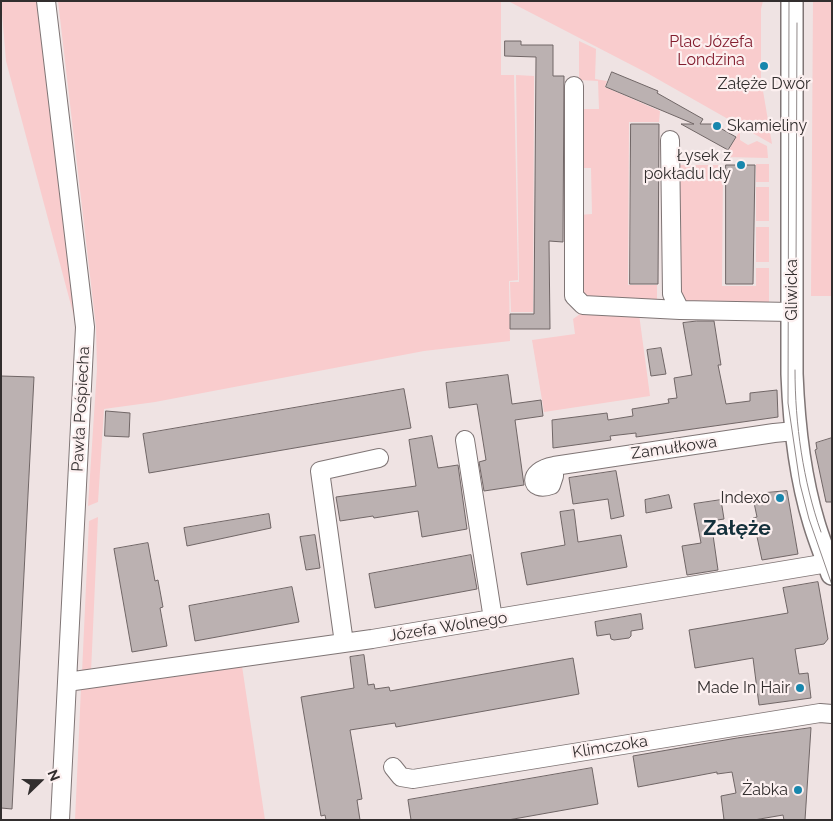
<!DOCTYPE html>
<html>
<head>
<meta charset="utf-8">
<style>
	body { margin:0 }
	#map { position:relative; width:833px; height:821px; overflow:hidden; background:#efe3e3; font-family:Raleway,sans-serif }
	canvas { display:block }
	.frame { position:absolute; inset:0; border:2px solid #322e2e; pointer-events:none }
	.north { position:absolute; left:15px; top:756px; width:50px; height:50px; -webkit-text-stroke:4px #fcf0f0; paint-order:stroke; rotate:68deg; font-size:14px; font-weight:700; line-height:20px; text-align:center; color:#322e2e }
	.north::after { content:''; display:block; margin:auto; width:18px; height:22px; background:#322e2e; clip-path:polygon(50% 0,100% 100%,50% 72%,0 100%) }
</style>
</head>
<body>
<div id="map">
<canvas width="833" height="821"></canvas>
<div class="frame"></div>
<div class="north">N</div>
</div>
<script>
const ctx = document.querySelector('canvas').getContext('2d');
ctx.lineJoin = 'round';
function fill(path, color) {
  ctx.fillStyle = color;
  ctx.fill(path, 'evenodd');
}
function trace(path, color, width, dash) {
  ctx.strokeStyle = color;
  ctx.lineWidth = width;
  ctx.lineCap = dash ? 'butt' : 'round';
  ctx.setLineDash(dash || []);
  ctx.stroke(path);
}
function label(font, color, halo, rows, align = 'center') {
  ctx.font = font + ' Raleway,sans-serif';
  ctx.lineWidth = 4.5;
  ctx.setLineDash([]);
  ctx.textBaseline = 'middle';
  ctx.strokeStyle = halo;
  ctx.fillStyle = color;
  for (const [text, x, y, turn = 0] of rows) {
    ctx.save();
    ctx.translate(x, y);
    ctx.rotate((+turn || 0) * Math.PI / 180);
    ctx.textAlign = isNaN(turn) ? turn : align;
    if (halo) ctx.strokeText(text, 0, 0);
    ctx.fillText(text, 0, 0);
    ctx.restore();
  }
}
fill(new Path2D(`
	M1 1H39L76 324 6 61Z
	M58 1H501V75H514L518 280 509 281 510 341 424 351 155 402 104 409 98 502 88 506 97 369 96 327Z
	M508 1H763L761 9V79L772 144 647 73Z
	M813 1H832V296H811Z
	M579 41 596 49 595 79 607 81 605 87 660 111 659 122H629L628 285H657V305L585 302 579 295V215L592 214 591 168H579V109H599L598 81 579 80Z
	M516 75 534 76 533 312H511L510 282H519Z
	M740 130V140L748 145 757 141 767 146 768 158 725 157Z
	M756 164H769V182H756Z
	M674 165H723L722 286H756V268H769V307L687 306 679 299Z
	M756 187H769V221H756Z
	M756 227H769V262H756Z
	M583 312 639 314 650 396 544 412 532 340 575 334 573 319Z
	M98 517 91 672 82 673 89 521Z
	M242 666 265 820H75L81 688Z`), '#f9cccd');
const building = new Path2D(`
	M505 41H521V45H553V76H564L563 242 549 241 550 329H510V314H534L536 57 505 56Z
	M612 72 658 91 657 93 703 119 700 124H713L736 137 728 150 681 124H694L606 87Z
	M631 124H659L658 284H630Z
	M726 165H755L753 284H726Z
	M697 321H714L721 365H718L726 404 750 401V393L777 390 778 417 636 437V433L610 436 611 440 553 448 552 420 607 413 608 420 633 416 632 409 669 403 668 399 677 398 674 378 692 375 683 323Z
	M661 348 666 374 651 376 647 350Z
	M508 375 512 404 541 400 543 416 515 420 524 485 484 491 479 462 486 460 477 404 449 408 446 383Z
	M1 376 34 377 12 809 1 808Z
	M404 389 411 428 149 473 143 434Z
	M106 411 130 413 129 437 105 436Z
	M432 436 438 468 458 465 467 529 422 537 418 511 374 518 373 516 340 521 336 497 416 486 409 440Z
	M832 438V502H826L815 450 817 449 816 443Z
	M616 471 624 516 611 519 608 499 573 504 569 478Z
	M787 491 798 554 762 560 753 518 757 517 753 498 756 497 755 494Z
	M669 495 672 508 646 513 645 500Z
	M721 500 724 519 711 521 718 570 687 575 682 546 701 543 694 504Z
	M574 510 578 542 621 535 627 567 527 585 521 553 565 545 560 512Z
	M269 514 271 528 187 546 184 528Z
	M315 535 320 568 306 570 300 537Z
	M148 543 155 581 158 580 163 607 160 608 167 646 132 652 114 549Z
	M471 555 477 589 375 608 369 574Z
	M818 582 828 639 824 644 795 649 799 674 808 673 811 698 759 705 753 658 695 668 689 630 788 613 783 588Z
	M292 587 299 622 195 641 189 606Z
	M641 614 643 629 631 631V636L629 638 614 640 611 639 610 634 597 636 595 622Z
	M364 655 368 685 374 684 375 689 389 687 390 691 573 658 579 694 396 727 395 723 350 730 362 799 357 800 360 820H326L325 815 321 816 301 697 354 688 350 657Z
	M811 728 805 820H784L783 815 754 820H724L721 796 736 793 732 772 717 774V772L638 787 633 756 737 738Z
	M592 768 598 804 508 820H411L408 800Z`);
fill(building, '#bbb1b1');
trace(building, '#706666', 1);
const minor = new Path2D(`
	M46 1 85 327 60 820
	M574 86V296L583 305 680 310 792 312
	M670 140 672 294 680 310
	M465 440 493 619
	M554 466V476L551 485C530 493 526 471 554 466L774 433 795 431
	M344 643 320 471 379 458
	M67 682 372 639 828 563
	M393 767 401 777 413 779 820 713 832 714`);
const tertiary = new Path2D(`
	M792 1V374C794 425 799 474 814 523 819 540 826 557 832 574`);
trace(minor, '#7f7575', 20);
trace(tertiary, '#7f7575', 24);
trace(minor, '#fff', 18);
trace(tertiary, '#fff', 21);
trace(new Path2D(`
	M789 1 788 403 800 484 809 519 832 585
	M796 275 797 23
	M795 370C795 424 803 481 821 532`), '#918989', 1);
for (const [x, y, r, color] of [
	[764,66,5,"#1887ad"],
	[717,126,5,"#1887ad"],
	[741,165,5,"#1887ad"],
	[780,498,5,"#1887ad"],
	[800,688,5,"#1887ad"],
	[798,790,5,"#1887ad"]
]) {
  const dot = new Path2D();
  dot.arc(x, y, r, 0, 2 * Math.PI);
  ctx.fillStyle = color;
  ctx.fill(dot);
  trace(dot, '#fcf0f0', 2);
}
label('16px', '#831d2e', '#fcf0f0', [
	["Plac Józefa",711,42],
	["Londzina",711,60]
]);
label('16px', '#322e2e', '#fcf0f0', [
	["Załęże Dwór",764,84,"center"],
	["Skamieliny",727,126,"left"],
	["Łysek z",731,156],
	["pokładu Idy",731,174],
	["Indexo",770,498],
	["Made In Hair",790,688],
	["Żabka",788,790]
], 'right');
label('16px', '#322e2e', '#fcf0f0', [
	["Gliwicka",792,290,-90],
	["Pawła Pośpiecha",81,409,-87],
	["Zamułkowa",674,448,-8],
	["Józefa Wolnego",448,627,-9],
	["Klimczoka",610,747,-9]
]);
label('bold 21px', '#14303b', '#fcf0f0', [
	["Załęże",737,529]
]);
</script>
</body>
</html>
